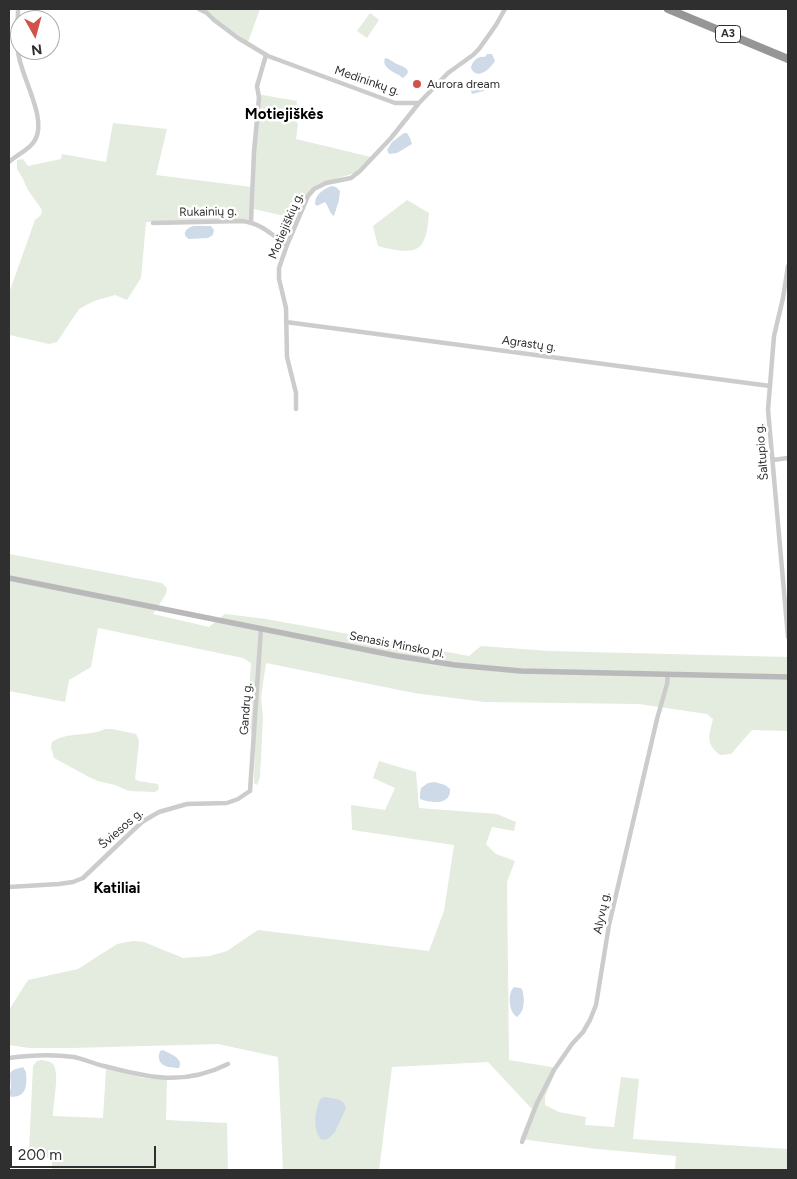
<!DOCTYPE html>
<html>
<head>
<meta charset="utf-8">
<style>
	body { margin:0 }
	#map { position:relative; width:797px; height:1179px; overflow:hidden; background:#fff; font-family:Figtree,sans-serif }
	canvas { display:block }
	.frame { position:absolute; inset:0; border:10px solid #2f2f2f; pointer-events:none }
	.north { position:absolute; left:10px; top:10px; width:50px; height:50px; box-sizing:border-box; background:#fff; border:1px solid #acacac; border-radius:50%; rotate:173deg; font-size:14px; font-weight:700; line-height:20px; text-align:center; color:#2f2f2f }
	.north::after { content:''; display:block; margin:auto; width:18px; height:22px; background:#d05248; clip-path:polygon(50% 0,100% 100%,50% 72%,0 100%) }
	.scale { position:absolute; left:10px; top:1146px; width:146px; height:22px; box-sizing:border-box; border:2px solid #2f2f2f; border-top:0; padding-left:6px; font-size:15px; line-height:18px; white-space:nowrap; color:#2f2f2f; -webkit-text-stroke:4px #fff; paint-order:stroke }
</style>
</head>
<body>
<div id="map">
<canvas width="797" height="1179"></canvas>
<div class="frame"></div>
<div class="north">N</div>
<div class="scale">200 m</div>
</div>
<script>
const ctx = document.querySelector('canvas').getContext('2d');
ctx.lineJoin = 'round';
function fill(path, color) {
  ctx.fillStyle = color;
  ctx.fill(path, 'evenodd');
}
function trace(path, color, width, dash) {
  ctx.strokeStyle = color;
  ctx.lineWidth = width;
  ctx.lineCap = dash ? 'butt' : 'round';
  ctx.setLineDash(dash || []);
  ctx.stroke(path);
}
function label(font, color, halo, rows, align = 'center') {
  ctx.font = font + ' Figtree,sans-serif';
  ctx.lineWidth = 5;
  ctx.setLineDash([]);
  ctx.textBaseline = 'middle';
  ctx.strokeStyle = halo;
  ctx.fillStyle = color;
  for (const [text, x, y, turn = 0] of rows) {
    ctx.save();
    ctx.translate(x, y);
    ctx.rotate((+turn || 0) * Math.PI / 180);
    ctx.textAlign = isNaN(turn) ? turn : align;
    if (halo) ctx.strokeText(text, 0, 0);
    ctx.fillText(text, 0, 0);
    ctx.restore();
  }
}
fill(new Path2D(`
	M203 9H260L248 42 221 23Z
	M370 13 379 20 367 38 357 31Z
	M257 94 297 101 294 118 298 124 296 139 371 157 355 173 325 182 317 185 312 189 297 219 254 209Z
	M113 123 167 129 156 175 252 187 250 219 146 222 141 278 127 300 115 295 94 301 79 309 57 342 49 344 10 335 9 293 35 220 41 215 42 210 28 190 22 177 17 169V160L23 159 28 166 61 159 62 154 106 162Z
	M407 200 429 213C428 221 428 232 424 240 418 258 391 249 378 246L373 226Z
	M9 554 162 583 167 588 166 594 153 614 209 627 225 614 266 619 469 656 481 646 549 651 788 657V731L752 730 731 754 720 755C705 743 709 736 713 719L707 714 639 704 485 702 414 693 266 663 261 698 263 716 260 777 257 785 254 783 255 739 247 726 251 663 243 658 98 628 91 667 69 680 65 702 9 691Z
	M105 729H112L136 734 138 738 139 742 135 779 138 781 158 784 159 789 155 792 129 791 115 785 98 781 89 777 54 758 51 747 52 742C68 731 89 737 105 729Z
	M379 761 416 772 419 808 497 814 516 822 514 831 492 827 486 844 496 854 515 861 507 882 509 1060 557 1068 545 1097V1105L559 1112 586 1117 585 1125 614 1127 621 1077 639 1079 633 1139 788 1149V1170H675L676 1156 597 1149 520 1139 532 1109 488 1062 392 1067 379 1170H283L278 1057 218 1044 71 1048H29L9 1045V1010L28 980 78 969 117 944 133 941 144 942 183 958 210 956 227 951 258 930 429 951 444 911 454 845 352 830 351 805 385 810 395 788 373 778Z
	M42 1060C46 1061 50 1061 53 1064 60 1072 53 1104 53 1116L103 1118 106 1069 143 1078 167 1080 166 1120 227 1123 228 1170H52V1158C44 1157 39 1160 30 1157L29 1150 33 1066 37 1061Z`), '#e4ebdf');
fill(new Path2D(`
	M487 54H492L495 61C490 69 477 81 471 68 472 61 478 56 485 57Z
	M385 58C391 59 392 62 397 64 404 67 414 70 403 78 396 72 381 69 385 58Z
	M480 80H483L485 89 484 91 472 94 469 85V83L472 81Z
	M404 133H407L410 138 412 144 397 153 389 154 387 150 392 142Z
	M331 186 336 187 340 191 339 200 334 216C329 213 329 207 325 202L317 206 315 204C315 194 323 190 331 186Z
	M193 226H211L214 230 213 235 208 238 189 239C181 234 186 228 193 226Z
	M435 782 445 785 450 789C451 806 431 803 420 799V794L421 788 428 783Z
	M514 987 520 988 522 989C525 999 525 1011 517 1017 509 1012 507 994 514 987Z
	M163 1050C170 1054 184 1058 179 1068 167 1068 155 1065 160 1051Z
	M23 1067 26 1072C27 1085 27 1097 11 1097L9 1093 11 1088 10 1073 13 1070Z
	M325 1097C334 1099 344 1098 346 1108L335 1132 328 1139 322 1140C312 1130 315 1112 320 1099Z`), '#cedae8');
trace(new Path2D(`
	M199 9 207 13 214 20 238 38 268 56 395 103H419L448 73 473 55 479 49 496 25 505 9
	M9 162C17 154 30 150 35 140 48 118 20 76 18 51 16 37 18 23 18 9
	M251 222 254 152 259 98 257 86 266 55
	M153 223 242 221C261 223 272 235 287 245
	M788 266 783 298 774 336 768 410 788 637
	M286 322 770 386
	M296 409V393L287 357 286 308 279 279V268L287 245 308 196 314 189 326 183 351 178 360 171 391 138 419 103
	M773 460 788 458
	M9 887 59 884 73 882 83 878 126 837 142 822 152 816 159 812 187 804 227 803 238 799 250 791 261 628
	M9 1058C30 1055 53 1054 74 1057 84 1059 94 1064 104 1066 149 1078 184 1086 228 1064
	M522 1142 537 1103 554 1070 572 1044 583 1032 590 1020 596 1005 609 925 657 719 667 684 668 674`), '#ccc', 4.5);
trace(new Path2D(`
	M9 578 397 656 455 665 521 671 788 677`), '#b9b9b9', 5.5);
trace(new Path2D(`
	M668 9 788 59`), '#969696', 8);
for (const [x, y, r, color] of [
	[417,84,5,"#d05248"]
]) {
  const dot = new Path2D();
  dot.arc(x, y, r, 0, 2 * Math.PI);
  ctx.fillStyle = color;
  ctx.fill(dot);
  trace(dot, '#fff', 2);
}
for (const [x, y, w] of [
	[728,34,25]
]) {
  const box = new Path2D();
  box.roundRect(x - w / 2, y - 8.5, w, 17, 4);
  ctx.fillStyle = '#fff';
  ctx.fill(box);
  trace(box, '#2f2f2f', 1);
}
label('bold 11px', '#2f2f2f', null, [
	["A3",728,34]
]);
label('12px', '#2f2f2f', '#fff', [
	["Medininkų g.",367,81,19],
	["Rukainių g.",208,212,-1],
	["Motiejiškių g.",286,226,-67],
	["Agrastų g.",529,344,8],
	["Šaltupio g.",762,452,-95],
	["Senasis Minsko pl.",397,645,11],
	["Gandrų g.",246,709,-86],
	["Šviesos g.",121,829,-41],
	["Alyvų g.",602,913,-78]
]);
label('12px', '#2f2f2f', '#fff', [
	["Aurora dream",427,84]
], 'left');
label('bold 15px', '#000', '#fff', [
	["Motiejiškės",284,115],
	["Katiliai",117,889]
]);
</script>
</body>
</html>
